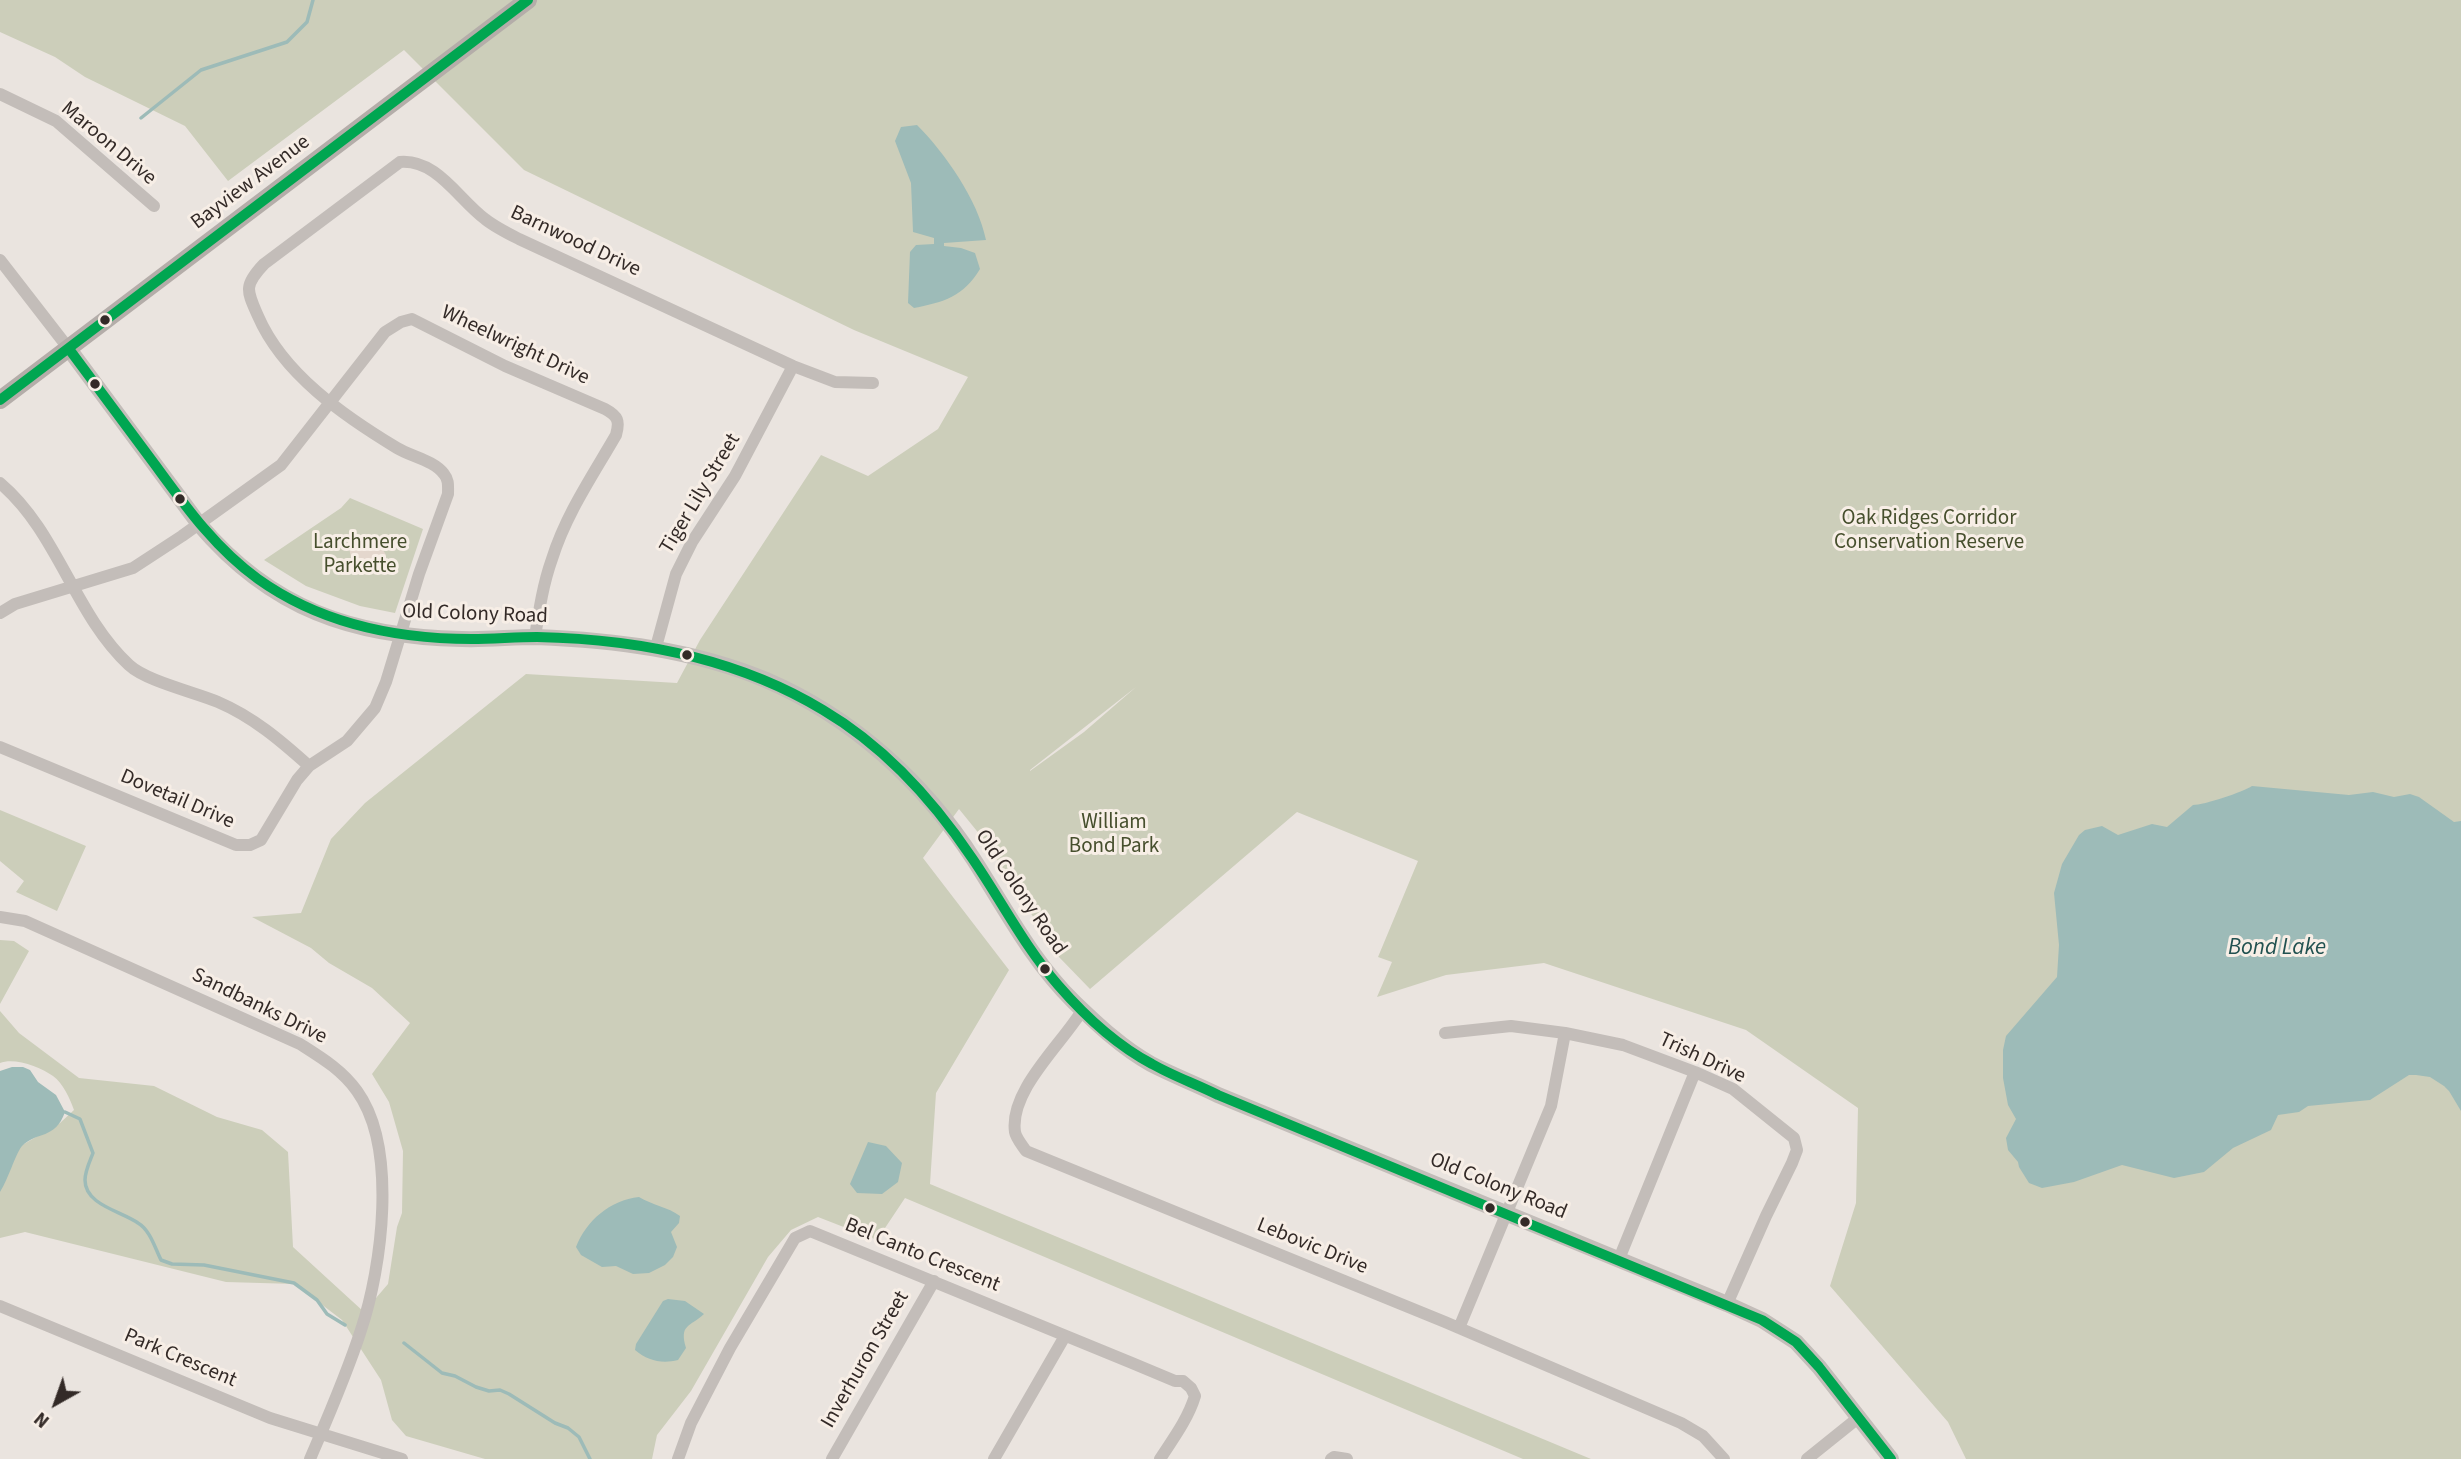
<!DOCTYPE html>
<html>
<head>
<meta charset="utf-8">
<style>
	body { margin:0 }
	#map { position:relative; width:2461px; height:1459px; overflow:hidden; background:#eae4df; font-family:"Source Sans 3",sans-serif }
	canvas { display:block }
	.north { position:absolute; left:21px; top:1368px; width:70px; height:70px; -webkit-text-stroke:5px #f7eee6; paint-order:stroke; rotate:220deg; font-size:19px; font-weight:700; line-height:28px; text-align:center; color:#332a27 }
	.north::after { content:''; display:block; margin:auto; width:24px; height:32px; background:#332a27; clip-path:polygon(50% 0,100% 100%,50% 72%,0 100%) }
</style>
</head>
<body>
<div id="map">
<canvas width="2461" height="1459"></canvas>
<div class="north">N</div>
</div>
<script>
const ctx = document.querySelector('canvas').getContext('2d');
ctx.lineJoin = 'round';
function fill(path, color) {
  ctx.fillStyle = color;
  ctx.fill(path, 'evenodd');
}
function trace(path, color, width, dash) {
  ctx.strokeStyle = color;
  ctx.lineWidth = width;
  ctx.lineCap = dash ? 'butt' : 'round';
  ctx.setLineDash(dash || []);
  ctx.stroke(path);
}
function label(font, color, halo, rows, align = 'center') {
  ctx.font = font + ' "Source Sans 3",sans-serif';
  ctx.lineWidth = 6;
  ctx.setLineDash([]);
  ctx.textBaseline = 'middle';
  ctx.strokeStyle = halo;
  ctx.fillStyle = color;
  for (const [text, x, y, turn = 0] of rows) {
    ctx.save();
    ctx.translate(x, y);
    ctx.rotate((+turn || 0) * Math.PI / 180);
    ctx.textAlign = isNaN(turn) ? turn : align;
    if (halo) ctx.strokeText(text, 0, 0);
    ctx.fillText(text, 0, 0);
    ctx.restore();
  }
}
fill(new Path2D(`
	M0 0H2461V1459H1966L1948 1422 1830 1286 1856 1203 1858 1108 1746 1030 1544 963 1446 975 1377 997 1392 962 1378 957 1418 861 1297 812 1090 989 1058 956 985 841 959 809 923 858 1009 970 936 1093 930 1184 1591 1459H1523L905 1198 877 1240 818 1217 791 1230 768 1257 691 1391 657 1435 652 1459H485L406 1436 392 1420 381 1380 342 1320 295 1284 226 1282 25 1232 0 1238V1182L12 1151 60 1123 74 1110C70 1099 63 1083 53 1076 41 1067 14 1057 0 1063V1011L19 1033 79 1078 154 1086 217 1117 262 1130 288 1152 293 1247 364 1312 388 1284 397 1227 402 1213 403 1151 389 1102 372 1074 410 1023 372 988 329 963 311 948 252 917 301 913 331 839 365 803 526 674 677 683 700 640 821 455 868 476 938 429 968 377 854 330 524 170 404 50 228 181 185 126 85 77 55 57 0 32ZM1136 687 1084 732 1030 771V770Z
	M350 498 423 529 395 613 360 606 306 586 264 560 341 508Z
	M0 810 86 846 57 911 16 892 24 881 0 861Z
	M0 940 14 941 29 951 0 1004Z`), '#ccceba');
fill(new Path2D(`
	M356 535 376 537 386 555 360 572 353 566 349 548Z`), '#e4d7cd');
fill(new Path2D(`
	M917 125C945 153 978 200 986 240L944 243V246L961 248 975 253 980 269C963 297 944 302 914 308L908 303 910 252 916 245 934 244V238L913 232 911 183 895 141 901 127Z
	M2252 786 2349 795 2373 792 2394 797 2410 794 2419 797 2454 822 2461 821V1111L2449 1091 2444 1086 2430 1077 2416 1075H2409L2370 1100 2308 1106 2299 1112 2278 1115 2271 1130 2233 1148 2204 1172 2174 1178 2122 1165 2074 1182 2042 1188 2029 1183 2019 1167 2018 1162 2008 1150 2006 1138 2016 1119 2008 1105 2003 1078V1050L2006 1036 2057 977 2059 945 2054 893 2062 864 2079 835 2085 830 2102 826 2118 835 2152 824 2167 827 2193 805C2204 805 2243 792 2252 786Z
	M12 1067H23L30 1070 38 1082 56 1095 65 1112C55 1140 37 1131 22 1146 15 1155 8 1180 0 1192V1071Z
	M868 1142 886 1146 902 1163 898 1182 882 1194 857 1193 850 1184Z
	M639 1197C652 1205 668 1207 680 1216L679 1223 671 1232 677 1247 673 1257 665 1265 649 1273 633 1274 616 1266 602 1267 581 1255 576 1247C586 1221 610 1200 639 1197Z
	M668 1299 685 1301 704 1314C690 1327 679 1324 686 1348L678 1360C662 1364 648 1361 635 1350L636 1344 663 1301Z`), '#9dbbb8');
trace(new Path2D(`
	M141 118 201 70 287 42 307 22 313 0
	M65 1112 80 1119 93 1153C90 1161 85 1171 85 1180 85 1205 121 1211 138 1223 150 1230 155 1248 161 1260L172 1264 204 1265 294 1283 317 1300 327 1314 345 1325
	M404 1343 442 1373 455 1376 476 1387 489 1391 500 1390 509 1394 555 1423 568 1428 579 1437 590 1459`), '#9dbbb8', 3.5);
trace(new Path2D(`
	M0 94 56 121 154 206
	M0 260 69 349
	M0 483C58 532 74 614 129 665 146 681 194 692 218 702 253 717 280 740 309 766
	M0 613 15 604 133 568 182 536 281 465 385 332 401 322 412 319 505 366 605 409C618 416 620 421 616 435 593 475 566 514 552 559 543 584 539 611 535 637
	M656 647 676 574 692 542 735 476 793 366
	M0 747 236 845H250L261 840 297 780 309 766 347 741 375 708 386 682 419 574 448 494C448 486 449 480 444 474 433 460 412 457 397 448 344 416 283 374 258 316 247 291 243 286 264 264L400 162C437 159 458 199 485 219 495 227 507 233 519 239L793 366 835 382 873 383
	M0 917 25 921 300 1044C322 1058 342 1070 357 1091 398 1148 382 1267 361 1330 347 1374 328 1417 310 1459
	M1083 1009C1063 1043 1009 1090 1015 1132 1016 1138 1022 1145 1026 1151L1445 1322 1681 1423 1703 1436 1724 1459
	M1445 1033 1511 1026 1565 1033 1623 1045 1695 1072 1733 1089 1794 1138 1797 1150 1792 1163 1766 1216 1727 1304
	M1619 1259 1695 1072
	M0 1306 270 1418 402 1459
	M1459 1328 1551 1106 1565 1033
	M678 1459 691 1423 730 1348 795 1238 810 1231 1132 1363 1175 1381H1183L1191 1388 1195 1396C1188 1419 1173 1439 1160 1459
	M832 1459 934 1281
	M994 1459 1065 1336
	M1331 1459 1334 1457 1347 1459
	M1807 1459 1858 1418`), '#c3bdb9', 12);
trace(new Path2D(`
	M69 349 199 524C271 609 353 637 462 639 487 640 511 637 536 637 614 640 694 650 766 680 852 717 924 782 974 860 1005 908 1032 961 1074 1002 1097 1024 1122 1048 1151 1064 1172 1075 1196 1084 1218 1095L1727 1304 1762 1320 1796 1342 1819 1367 1891 1459`), '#c3bdb9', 16);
trace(new Path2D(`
	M0 400 528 0`), '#b4ada9', 18);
trace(new Path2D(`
	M69 349C98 388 127 427 156 466 186 507 216 549 258 579 321 624 395 639 472 639 494 639 515 637 537 637 637 639 737 658 823 710 884 746 933 800 972 858 1001 900 1024 946 1058 985 1084 1015 1116 1045 1152 1064 1173 1076 1196 1084 1218 1095L1762 1320 1796 1342 1819 1367 1891 1459
	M0 400 528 0`), '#00a651', 10);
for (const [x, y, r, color] of [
	[105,320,6,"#332a27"],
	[95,384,6,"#332a27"],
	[180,499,6,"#332a27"],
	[687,655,6,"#332a27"],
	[1045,969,6,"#332a27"],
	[1490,1208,6,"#332a27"],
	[1525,1222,6,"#332a27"]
]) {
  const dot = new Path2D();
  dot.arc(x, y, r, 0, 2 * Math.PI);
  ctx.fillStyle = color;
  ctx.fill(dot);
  trace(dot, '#f7eee6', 2.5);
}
label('21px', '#332a27', '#f7eee6', [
	["Maroon Drive",108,144,40],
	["Bayview Avenue",251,183,-37],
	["Barnwood Drive",575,242,25],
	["Wheelwright Drive",515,346,25],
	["Tiger Lily Street",701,494,-59],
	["Old Colony Road",475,615,2],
	["Dovetail Drive",177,800,23],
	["Old Colony Road",1020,893,56],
	["Sandbanks Drive",259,1007,26],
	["Trish Drive",1702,1059,25],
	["Old Colony Road",1498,1187,22],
	["Lebovic Drive",1312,1247,22],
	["Bel Canto Crescent",922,1256,22],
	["Park Crescent",180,1359,23],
	["Inverhuron Street",866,1360,-60]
]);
label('21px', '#464f2d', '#f7eee6', [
	["Oak Ridges Corridor",1929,519],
	["Conservation Reserve",1929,543],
	["Larchmere",360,543],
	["Parkette",360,567],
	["William",1114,823],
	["Bond Park",1114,847]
]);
label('italic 23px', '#215150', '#f7eee6', [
	["Bond Lake",2277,949]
]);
</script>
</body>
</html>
